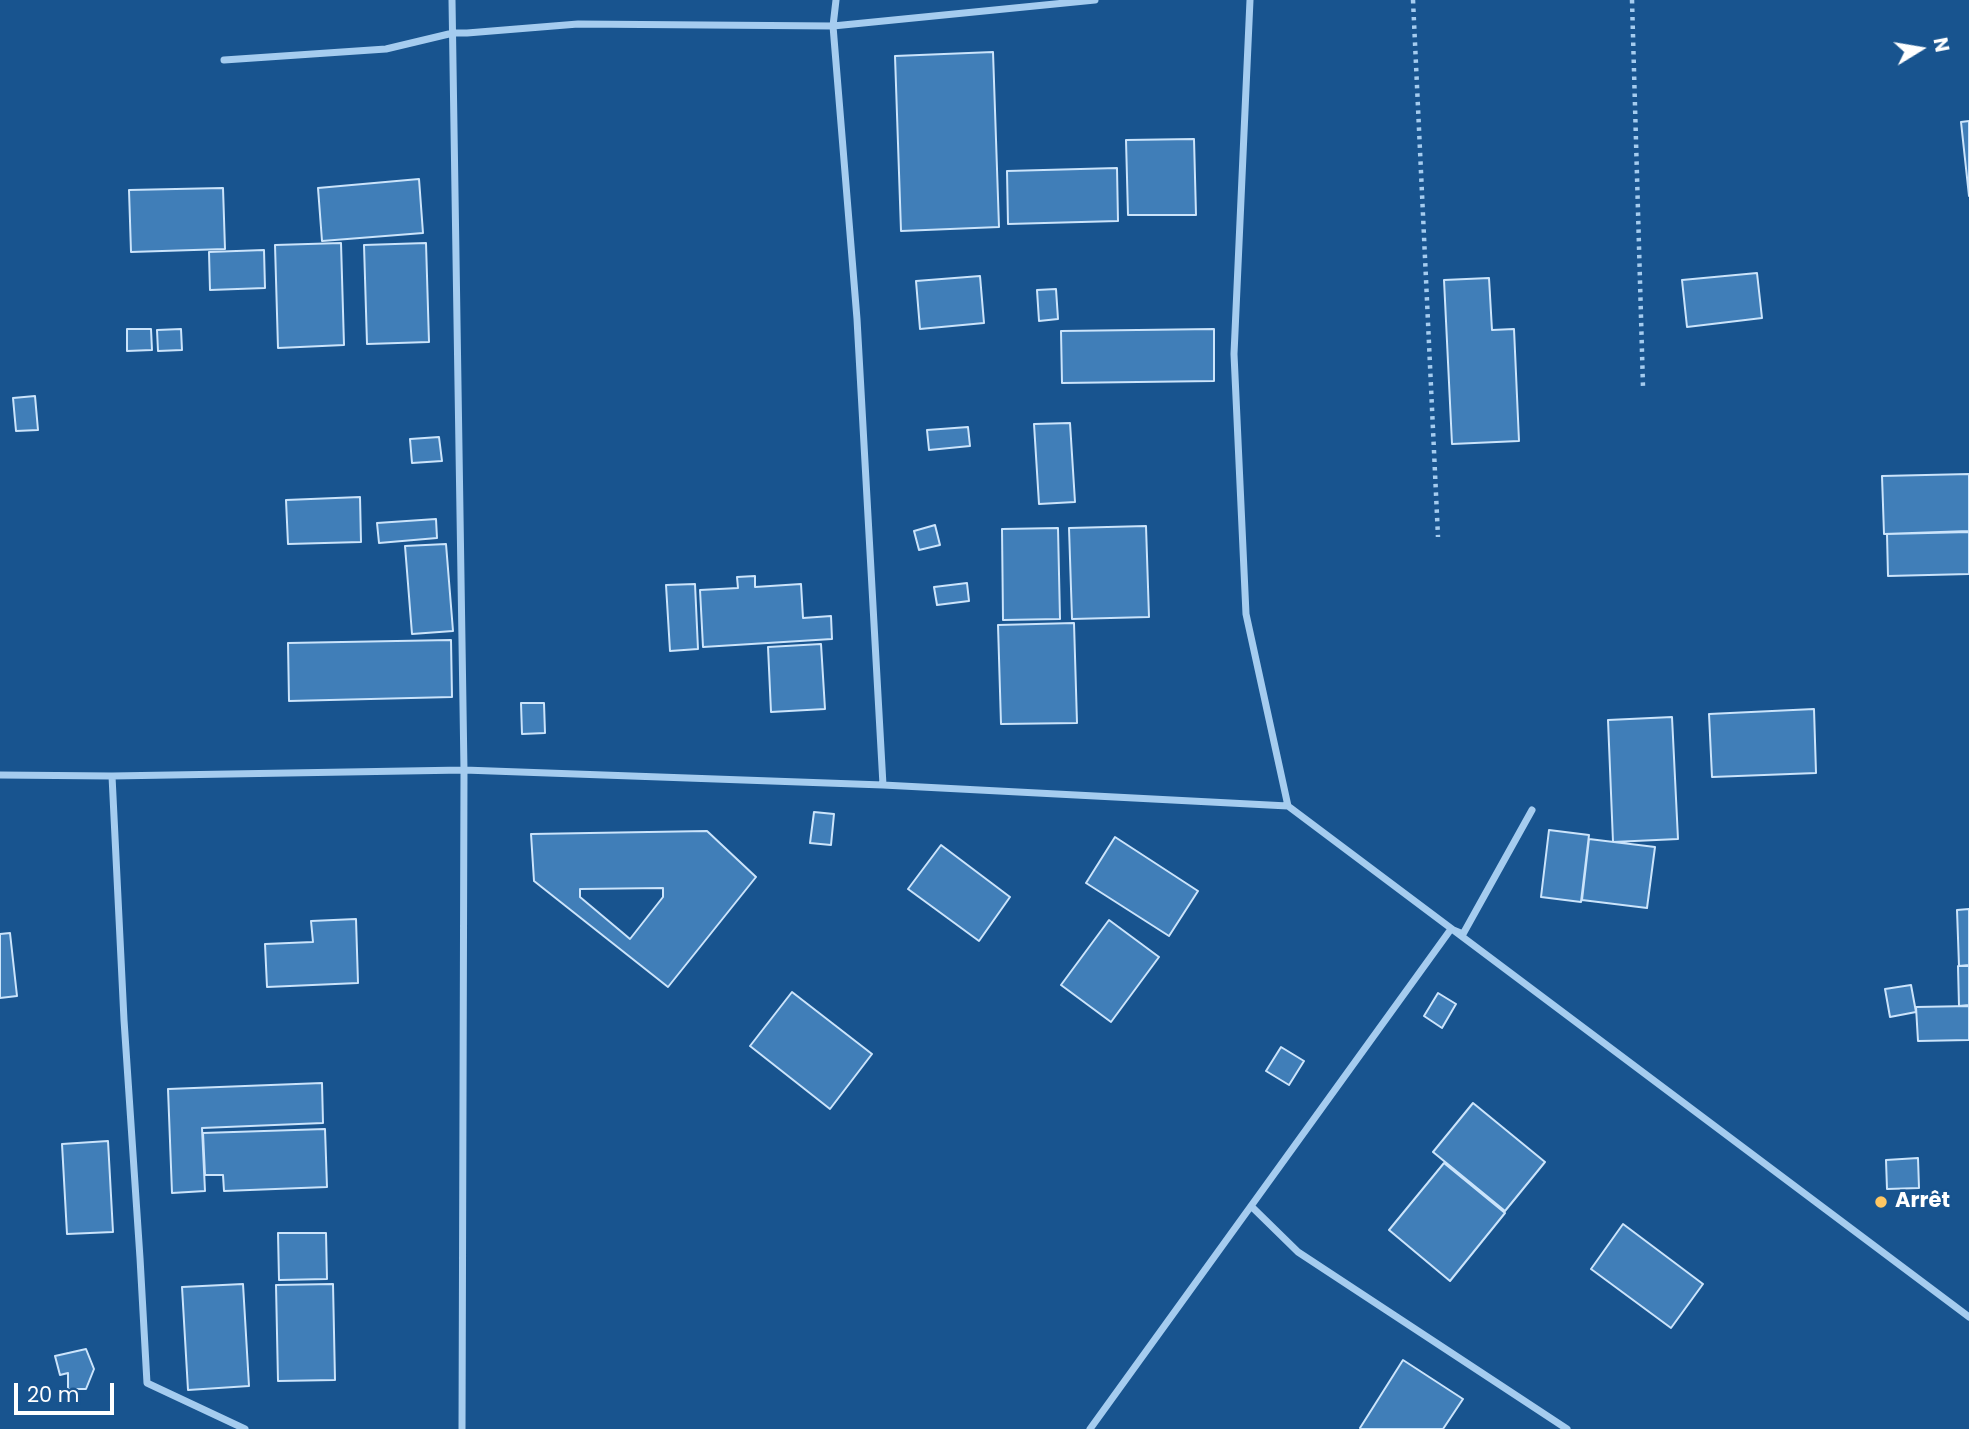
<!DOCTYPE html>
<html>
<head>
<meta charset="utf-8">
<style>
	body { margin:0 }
	#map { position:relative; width:1969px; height:1429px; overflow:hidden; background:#18548f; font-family:Poppins,sans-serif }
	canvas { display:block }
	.north { position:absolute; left:1885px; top:14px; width:70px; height:70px; -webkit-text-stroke:5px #18548f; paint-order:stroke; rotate:79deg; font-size:19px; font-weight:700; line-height:28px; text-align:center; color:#fff }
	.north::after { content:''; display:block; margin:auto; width:24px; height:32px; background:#fff; clip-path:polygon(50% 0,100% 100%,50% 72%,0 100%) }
	.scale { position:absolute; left:14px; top:1383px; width:100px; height:32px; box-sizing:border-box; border:4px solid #fff; border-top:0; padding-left:9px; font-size:21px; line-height:24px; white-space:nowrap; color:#fff; -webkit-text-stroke:5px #18548f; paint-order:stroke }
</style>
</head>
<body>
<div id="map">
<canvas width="1969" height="1429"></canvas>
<div class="north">N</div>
<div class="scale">20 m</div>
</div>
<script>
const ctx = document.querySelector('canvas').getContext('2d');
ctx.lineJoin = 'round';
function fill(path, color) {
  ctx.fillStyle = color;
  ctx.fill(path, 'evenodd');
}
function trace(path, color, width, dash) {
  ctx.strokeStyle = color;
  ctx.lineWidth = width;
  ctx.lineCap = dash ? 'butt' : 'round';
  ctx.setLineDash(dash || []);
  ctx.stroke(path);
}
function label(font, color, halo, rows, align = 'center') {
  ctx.font = font + ' Poppins,sans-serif';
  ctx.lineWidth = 5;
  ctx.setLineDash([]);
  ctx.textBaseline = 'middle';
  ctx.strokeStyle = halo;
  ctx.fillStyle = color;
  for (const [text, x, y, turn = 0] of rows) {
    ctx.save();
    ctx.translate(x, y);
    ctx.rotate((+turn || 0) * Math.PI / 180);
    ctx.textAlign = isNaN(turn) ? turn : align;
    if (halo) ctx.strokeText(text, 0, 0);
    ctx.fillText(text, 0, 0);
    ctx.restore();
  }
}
const building = new Path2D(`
	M993 52 999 227 901 231 895 56Z
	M1969 121V196L1961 122Z
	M1194 139 1196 215H1128L1126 140Z
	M1117 168 1118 221 1008 224 1007 171Z
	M419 179 423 233 322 241 318 188Z
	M223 188 225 249 131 252 129 190Z
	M341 243 344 345 278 348 275 245Z
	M426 243 429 342 367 344 364 245Z
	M264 250 265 288 210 290 209 252Z
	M1757 273 1762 318 1687 327 1682 280Z
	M980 276 984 323 920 329 916 281Z
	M1489 278 1492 330 1514 329 1519 441 1452 444 1444 280Z
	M1056 289 1058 319 1039 321 1037 290Z
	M127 329H151L152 350 127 351Z
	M181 329 182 350 158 351 157 330Z
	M1214 329V381L1062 383 1061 331Z
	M35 396 38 430 16 431 13 398Z
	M1070 423 1075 502 1039 504 1034 424Z
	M968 427 970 446 929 450 927 430Z
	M439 437 442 461 412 463 410 439Z
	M1969 474V531L1884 534 1882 476Z
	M360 497 361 542 288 544 286 500Z
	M436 519 437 538 379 543 377 523Z
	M935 525 940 545 919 550 914 531Z
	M1146 526 1149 617 1072 619 1069 528Z
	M1058 528 1060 619 1003 620 1002 529Z
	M1969 532V574L1888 576 1887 534Z
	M446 544 453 631 412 634 405 546Z
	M755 576V587L801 584 803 618 831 616 832 639 703 647 700 590 738 588 737 577Z
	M967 583 969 601 937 605 934 587Z
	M695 584 698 649 670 651 666 585Z
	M1074 623 1077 723 1001 724 998 625Z
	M451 640 452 697 289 701 288 643Z
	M821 644 825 709 771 712 768 647Z
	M521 703H544L545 733 522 734Z
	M1814 709 1816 773 1712 777 1709 714Z
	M1672 717 1678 839 1613 842 1608 720Z
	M814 812 834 814 831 845 810 843Z
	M1549 830 1589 835 1581 902 1541 897Z
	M707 831 756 877 668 987 534 881 531 834ZM663 888V897L630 939 580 897V889Z
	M1115 837 1198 891 1169 936 1086 883Z
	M1589 839 1655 847 1647 908 1582 900Z
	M941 845 1010 897 979 941 908 889Z
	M1969 909V965L1959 966 1957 910Z
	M356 919 358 983 267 987 265 944 313 942 311 921Z
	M1109 920 1159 957 1111 1022 1061 985Z
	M10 933 17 996 0 998V934Z
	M1958 966H1969V1005L1959 1006Z
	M1911 985 1916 1012 1890 1017 1885 989Z
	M792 992 872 1054 830 1109 750 1046Z
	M1438 993 1456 1004 1442 1028 1424 1016Z
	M1969 1006V1040L1918 1041 1916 1007Z
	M1281 1047 1304 1061 1289 1085 1266 1071Z
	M322 1083 323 1123 202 1128 205 1191 172 1193 168 1089Z
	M1473 1103 1545 1162 1505 1211 1433 1152Z
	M325 1129 327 1187 224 1191 223 1175H205L203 1133Z
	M108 1141 113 1232 67 1234 62 1144Z
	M1918 1158 1919 1188 1887 1189 1886 1160Z
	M1444 1163 1505 1213 1450 1281 1389 1230Z
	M1623 1224 1703 1284 1671 1328 1591 1269Z
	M278 1233H326L327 1279 279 1280Z
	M243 1284 249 1386 188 1390 182 1287Z
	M333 1284 335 1380 278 1381 276 1285Z
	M86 1349 94 1369 86 1389H68V1373L60 1375 55 1356Z
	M1403 1360 1463 1399 1443 1429H1361L1360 1428Z`);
fill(building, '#407eb8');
trace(building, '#cbe4fb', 2);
trace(new Path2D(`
	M1413 0 1438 537
	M1632 0 1643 387`), '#a5ccef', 4.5, [3.5, 5]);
trace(new Path2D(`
	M452 0 464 770 462 1429
	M836 0 833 26 857 319 883 785
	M1250 0 1234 354 1246 614 1288 806
	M224 60 386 49 453 33H467L578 24 833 26 1095 0
	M0 775 112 776 464 770 883 785 1288 806 1969 1317
	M112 776 124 1020 140 1258 147 1383 245 1429
	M1251 1206 1298 1252 1567 1429
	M1090 1429 1451 929 1463 934 1532 810`), '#a5ccef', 7);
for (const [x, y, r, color] of [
	[1881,1202,7,"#ffc763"]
]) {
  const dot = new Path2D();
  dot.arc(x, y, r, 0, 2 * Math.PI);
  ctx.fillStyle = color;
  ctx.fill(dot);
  trace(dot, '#18548f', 2.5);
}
label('bold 21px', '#fff', '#18548f', [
	["Arrêt",1895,1202]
], 'left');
</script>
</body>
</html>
